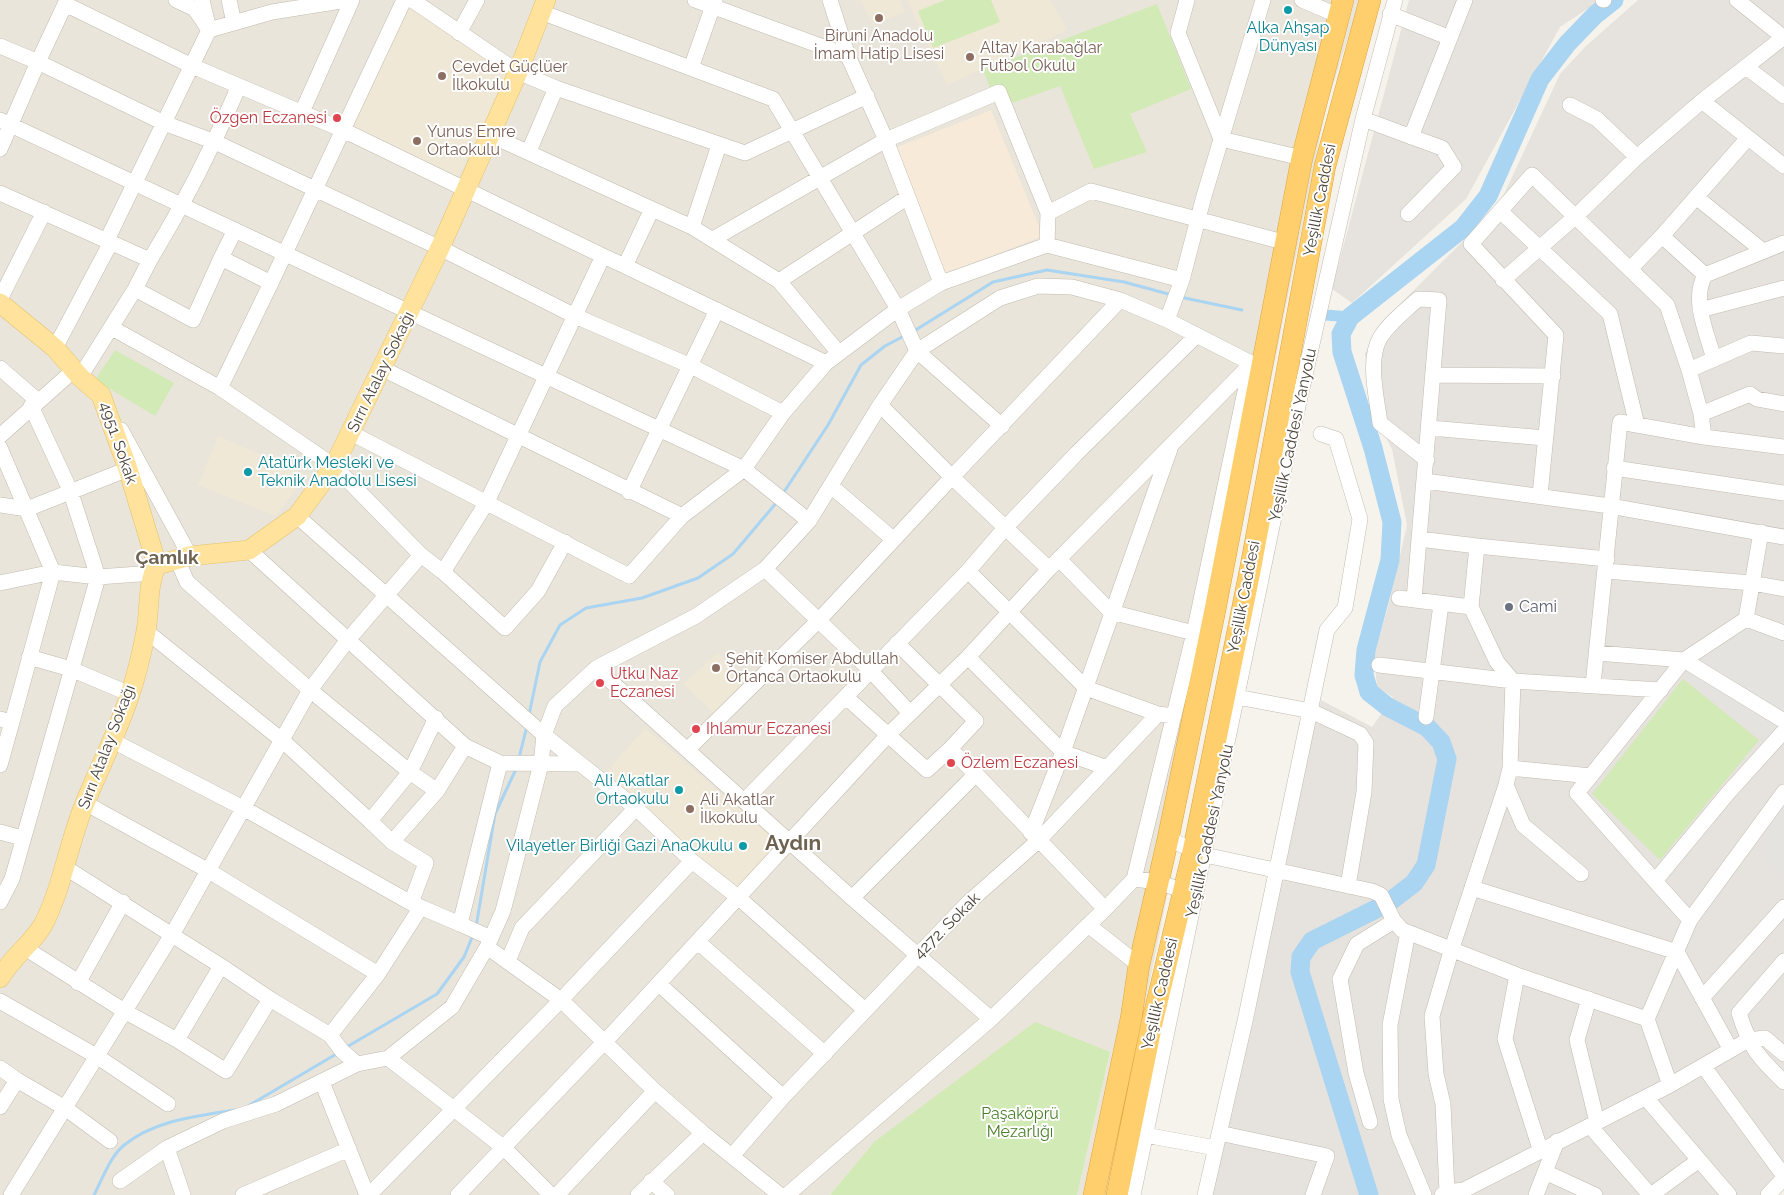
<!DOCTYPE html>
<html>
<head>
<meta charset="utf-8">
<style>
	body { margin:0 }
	canvas { display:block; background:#f6f3ec }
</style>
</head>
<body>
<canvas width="1784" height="1195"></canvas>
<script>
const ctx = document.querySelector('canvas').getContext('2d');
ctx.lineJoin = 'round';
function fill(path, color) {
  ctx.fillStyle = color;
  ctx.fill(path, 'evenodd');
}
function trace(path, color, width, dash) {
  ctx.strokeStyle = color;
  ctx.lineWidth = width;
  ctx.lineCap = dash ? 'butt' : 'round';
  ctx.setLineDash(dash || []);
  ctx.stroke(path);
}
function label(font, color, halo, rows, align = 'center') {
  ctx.font = font + ' Raleway,sans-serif';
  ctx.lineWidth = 4;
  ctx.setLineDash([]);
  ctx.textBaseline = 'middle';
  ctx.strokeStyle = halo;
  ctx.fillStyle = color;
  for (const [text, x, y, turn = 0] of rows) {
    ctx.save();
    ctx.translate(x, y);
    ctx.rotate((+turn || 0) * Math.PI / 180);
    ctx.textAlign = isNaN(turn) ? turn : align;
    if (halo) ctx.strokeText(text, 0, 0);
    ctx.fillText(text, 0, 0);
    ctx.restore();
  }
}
fill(new Path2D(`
	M0 0H1360L1326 107 1142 1020 1103 1195H1077L1110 1052 874 1142 830 1195H0Z`), '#eae5da');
fill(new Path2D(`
	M991 110 1043 236 944 274 895 148Z`), '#f7ead8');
fill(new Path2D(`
	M1409 0H1601L1560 27 1466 199 1352 303 1332 289Z
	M1638 0H1784V1171L1762 1195H1200L1321 700 1372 727 1393 697 1377 687 1374 655 1388 607 1407 525 1392 449 1371 410 1365 353 1401 303 1499 205 1560 74 1586 46Z`), '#e6e2dd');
fill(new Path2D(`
	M407 0 514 72 457 178 347 127Z
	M860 0H900L904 12 874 25Z
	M907 0H1050L1067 30 947 85Z
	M218 436 306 475 276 516 198 485Z
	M718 653 746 683 714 713 683 684Z
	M645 728 778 842 737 893 602 777Z`), '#efe8d6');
fill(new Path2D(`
	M945 0H991L1000 22 933 48 918 11Z
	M1157 4 1191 89 1130 114 1147 152 1094 169 1060 86 998 108 983 70Z
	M115 350 174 383 155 416 95 380Z
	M1683 679 1759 740 1660 860 1592 794Z
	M1035 1022 1110 1052 1077 1195H830L874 1142Z`), '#d2eab5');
fill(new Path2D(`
	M1747 621 1784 636V727L1765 741 1683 676Z
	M1780 805 1784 806V878L1767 867 1761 838Z`), '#e5e3e0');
trace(new Path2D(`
	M1180 297 1242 310
	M914 331 993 282 1047 270 1124 282 1172 295
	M782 495 828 425 861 365 885 346 906 335
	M529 715 540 662 560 625 586 608 642 598 698 578 733 554 777 502
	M519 758 527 726
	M476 927 495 814 517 767
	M345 1048 437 994 464 957 473 935
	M248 1106 338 1053
	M94 1195C102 1180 110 1157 123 1146 154 1120 198 1116 235 1110`), '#a9d4f2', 3);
trace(new Path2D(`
	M1326 315 1350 317`), '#a9d4f2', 11);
trace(new Path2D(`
	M1369 1195 1300 972 1301 957 1312 941 1388 903 1414 883 1426 865 1447 759 1441 742 1427 727 1388 707 1369 692 1364 675 1366 650 1390 560 1392 522 1373 448 1342 352 1341 334 1350 317 1463 228 1488 196 1540 79 1567 44 1595 15 1614 0`), '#a9d4f2', 19);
const minor = new Path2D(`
	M176 0 195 9 209 30 272 12 347 0
	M229 0 234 23
	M412 0 518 72 556 88 745 153 867 96
	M830 0 848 56
	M1187 0 1178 33 1221 139 1302 158
	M1302 0 1337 15
	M1603 0H1604
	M1737 0 1783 37
	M65 4 192 66 343 130 603 256
	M541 12 773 99 898 309 917 351 1002 426
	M1390 14 1450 38 1465 0
	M459 33 477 0
	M0 46 38 62 67 0
	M1746 67 1784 96
	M691 68 715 0
	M1702 101 1784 166
	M1570 105 1597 119 1637 157
	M302 112 352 0
	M1363 119 1442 148 1454 167 1408 214
	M0 120 744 469 809 521
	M1411 137 1450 38
	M0 149 38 62 164 123 215 142 440 248 575 316 691 366 783 413
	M529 151 556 88
	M0 193 150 260C184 204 213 147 239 86
	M1696 197 1763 251
	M652 209 692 227 779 281 838 352
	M1500 211 1610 314 1637 425
	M692 227 719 145
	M235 230 221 258 271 283
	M713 239 886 140 999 92 1048 213
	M107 240 209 30 202 0
	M1047 245 1048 213 1091 191 1287 243
	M625 266 826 363
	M1630 269 1662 236
	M1705 275 1784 243
	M1503 280 1576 216 1637 157 1702 101 1784 37
	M779 281 908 197
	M941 283 1047 245 1182 280
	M135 289 193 320 221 258
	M0 299 44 212
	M1700 310 1784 288
	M1167 320 1182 280 1204 196 1263 0
	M112 328 220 388 334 466 421 555 443 572 505 628 538 591 565 542
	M55 348 111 242
	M1714 359C1707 333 1691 300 1705 275L1662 236 1747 139
	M0 368 38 401
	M381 368 682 516
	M1689 370 1751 343 1784 346
	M1433 375 1553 376
	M80 377 135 289 150 260
	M220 388 271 283 404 0
	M1701 414 1750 394 1757 399 1784 404
	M1430 428 1545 438
	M121 430 190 556
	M351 433 629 576 682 516 744 469 783 413 826 363 898 309 941 283 886 140 848 56 695 0
	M0 436 74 370
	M0 448 53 572 12 722 0 719
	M1427 460 1380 423C1377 399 1367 360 1380 338 1389 323 1405 311 1418 299L1439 300 1419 539 1477 546 1471 607 1497 662 1513 681 1510 768 1506 785 1452 948 1432 1016 1436 1074 1443 1104 1447 1192
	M1614 468 1784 493
	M1425 481 1610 506 1784 537
	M831 486 893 539
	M629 492 717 310
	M1540 495 1556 335 1471 244 1532 175 1667 305 1689 370 1701 414 1704 437
	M0 505 27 509 128 469
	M297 516 544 735 636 808 692 861
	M1761 532 1746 619 1684 660 1577 793 1655 881 1728 793 1784 731
	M1477 546 1607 559
	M249 550 465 746 500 763
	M177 559 187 582 310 690 410 772 370 821 392 842 426 863 411 903
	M1059 559 1111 612 1194 633
	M765 569 870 670 910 713
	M1049 569 952 477 1120 300
	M968 571 1086 688 1158 714
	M1606 571 1752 583 1784 589
	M443 572 487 502 603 256 625 266 652 209 490 135
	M0 583 53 572 98 577 153 573
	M1399 598 1471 607
	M1414 600 1419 539
	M1746 619 1784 633
	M146 631 283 741 370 821
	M1597 653 1684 660 1784 721
	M29 657 71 669 130 694
	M968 657 1063 752 1107 768
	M1379 665 1513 681 1661 690
	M596 668 696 616 765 569 809 521 880 405 917 351 1000 298 1038 286 1072 287 1120 300 1167 320 1251 363 1194 633 1134 879 1105 909
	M1593 685 1620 422 1704 437 1784 447
	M846 697 927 770 950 749
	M1237 697 1311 711 1360 734 1366 743 1364 792 1348 886
	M1426 717 1441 604
	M436 718 410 772 437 791
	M113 741 245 809 411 903 460 924 500 763 579 764
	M688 749 819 620 952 477 880 405
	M0 765 12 722
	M1510 768 1591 776
	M976 774 1105 909 991 1019
	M1506 785 1523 825 1581 874
	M744 801 968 571 1005 528 1077 453 1196 336
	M85 803 209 871 378 974 330 1035
	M0 832 22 838
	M1031 833 1063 752 1170 449
	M1168 839 1205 855 1372 891 1381 895 1394 921 1402 930 1517 975 1647 1019 1670 1085 1748 1040 1765 1038 1784 1054
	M392 842 437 791 465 746
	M63 866 221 966
	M1134 879 1158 882 1193 894
	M1655 881 1690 920
	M1472 888 1677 952 1731 1050
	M852 898 976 774 950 749 976 721 897 643
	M0 902 12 879 98 577 70 490 31 406
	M460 924 491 938
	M1088 925 1139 965
	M1408 932 1390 1025 1391 1099 1399 1135 1424 1195
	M698 942 825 1054
	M487 947 561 1000 655 1091
	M25 948 126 1012 177 1040 226 1071 270 999 330 1035 342 1051 357 1064
	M508 961 522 928 636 808
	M1784 961 1739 1013C1750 1048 1758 1057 1784 1082
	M378 974 421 907
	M1517 975 1505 1039 1540 1149
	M78 983 123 902
	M659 984 783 1097
	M1702 998 1784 907
	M1589 999 1577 1040 1597 1122
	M0 1001 98 1057 168 1104
	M1647 1019 1690 920 1784 792
	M177 1040 221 966 270 999
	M388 1058 503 1147 551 1195
	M1704 1067 1784 1176
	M0 1068 17 1080
	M322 1082 367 1195
	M1646 1098 1729 1195
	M0 1107 17 1080 65 1108 110 1141
	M1370 1122 1356 1073 1340 979 1357 944 1394 921
	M1590 1126 1650 1195
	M1219 1133 1327 1156 1313 1195
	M1145 1135 1216 1148
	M732 1156 783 1097 917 956 969 902 1038 841 1158 714 1174 716
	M1545 1172 1595 1195
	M120 1181 167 1148
	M651 1181 667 1195
	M11 1195 173 933 310 690 347 641 421 555
	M183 1195 167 1148 223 1121 276 1104 357 1064 388 1058 452 1007 487 947 503 911 541 764 544 735 555 706 596 668 852 898 991 1019 787 1195
	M243 1195 349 1149
	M369 1195 561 1000 692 861 739 898 865 1010
	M458 1195 612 1034 888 735 968 657 1049 569 1252 363
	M557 1195 655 1091 703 1133
	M638 1195 703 1133 780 1195
	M1133 1195 1286 459 1363 119 1395 0
	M1205 1195 1245 1021 1327 630 1345 608 1360 519 1336 439 1321 434
	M1442 1195 1447 1192 1464 1190 1670 1085
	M1536 1195 1557 1141
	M1651 1195 1699 1160
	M1768 1195 1784 1178`);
const major = new Path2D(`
	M0 303 55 348 80 377 101 395 128 469 157 565
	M0 978C11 958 31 945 43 925 62 889 69 841 85 803 100 766 118 732 130 694 137 674 142 652 146 631 150 610 147 584 157 565L190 556 249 550 297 516 334 466 440 248 518 72 546 0`);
const highway = new Path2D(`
	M1094 1195 1131 1019 1139 965 1168 839 1215 610 1302 158 1343 0
	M1117 1195 1152 1023 1193 852 1250 571 1325 166 1370 0`);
trace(minor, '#c2bbae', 16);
trace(major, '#e6c16a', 20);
trace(highway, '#e0a43c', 22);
trace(minor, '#fff', 15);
trace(major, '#ffe39c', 19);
trace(highway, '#ffcf6e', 21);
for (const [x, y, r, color] of [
	[1288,10,5,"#0f9aa8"],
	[879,18,5,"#8d6e63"],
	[970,57,5,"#8d6e63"],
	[442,76,5,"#8d6e63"],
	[337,118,5,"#e0444e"],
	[417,141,5,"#8d6e63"],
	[248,472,5,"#0f9aa8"],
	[1509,607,5,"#6b7280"],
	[716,668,5,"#8d6e63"],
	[600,683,5,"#e0444e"],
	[696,729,5,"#e0444e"],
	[951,763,5,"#e0444e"],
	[679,790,5,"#0f9aa8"],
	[690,809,5,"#8d6e63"],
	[743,846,5,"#0f9aa8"]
]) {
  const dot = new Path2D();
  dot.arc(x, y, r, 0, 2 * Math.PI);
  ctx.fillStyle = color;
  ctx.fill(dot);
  trace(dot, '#fff', 2);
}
label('16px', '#0d838f', '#fff', [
	["Alka Ahşap",1288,28,"center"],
	["Dünyası",1288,46,"center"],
	["Atatürk Mesleki ve",258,463,"left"],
	["Teknik Anadolu Lisesi",258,481,"left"],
	["Ali Akatlar",669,781],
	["Ortaokulu",669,799],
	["Vilayetler Birliği Gazi AnaOkulu",733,846]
], 'right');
label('16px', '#785e54', '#fff', [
	["Biruni Anadolu",879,36,"center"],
	["İmam Hatip Lisesi",879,54,"center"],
	["Altay Karabağlar",980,48],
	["Futbol Okulu",980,66],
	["Cevdet Güçlüer",452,67],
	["İlkokulu",452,85],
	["Yunus Emre",427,132],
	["Ortaokulu",427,150],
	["Şehit Komiser Abdullah",726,659],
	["Ortanca Ortaokulu",726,677],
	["Ali Akatlar",700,800],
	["İlkokulu",700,818]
], 'left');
label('16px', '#be3a42', '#fff', [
	["Özgen Eczanesi",327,118,"right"],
	["Utku Naz",610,674],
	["Eczanesi",610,692],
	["Ihlamur Eczanesi",706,729],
	["Özlem Eczanesi",961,763]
], 'left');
label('16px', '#4b4439', '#fff', [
	["Yeşillik Caddesi",1320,200,-79],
	["Sırrı Atalay Sokağı",381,372,-64],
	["Yeşillik Caddesi Yanyolu",1293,435,-78],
	["4951. Sokak",118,443,71],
	["Yeşillik Caddesi",1244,597,-79],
	["Sırrı Atalay Sokağı",107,747,-69],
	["Yeşillik Caddesi Yanyolu",1210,831,-78],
	["4272. Sokak",947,926,-45],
	["Yeşillik Caddesi",1160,994,-77]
]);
label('16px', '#5b616d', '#fff', [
	["Cami",1519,607]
], 'left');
label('16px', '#4a7f2a', '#fff', [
	["Paşaköprü",1020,1114],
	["Mezarlığı",1020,1132]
]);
label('bold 19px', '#6e6250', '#fff', [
	["Çamlık",167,558]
]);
label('bold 21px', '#6e6250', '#fff', [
	["Aydın",793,844]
]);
</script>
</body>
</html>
